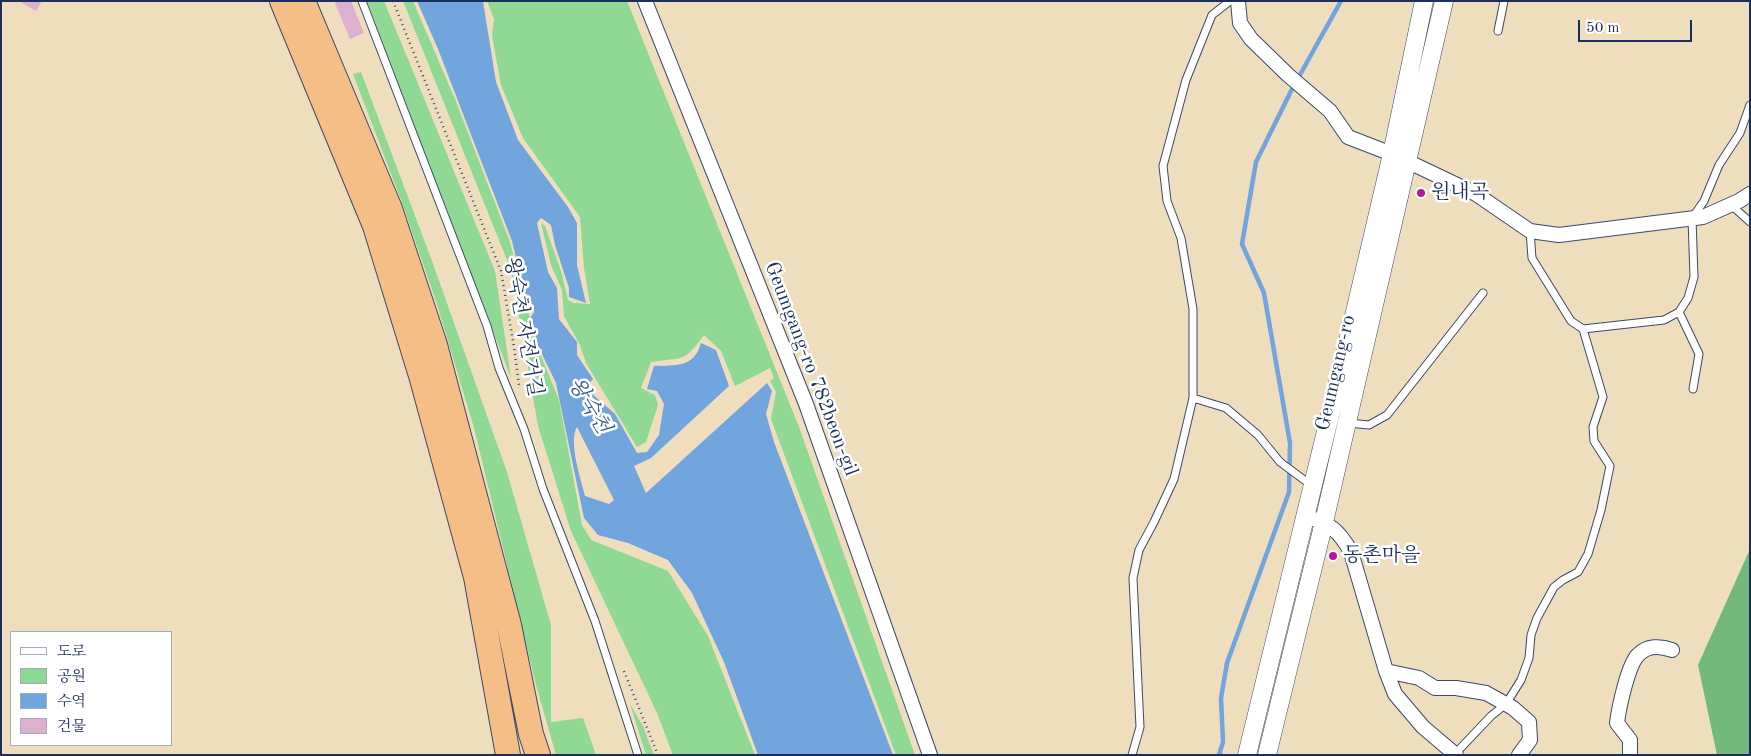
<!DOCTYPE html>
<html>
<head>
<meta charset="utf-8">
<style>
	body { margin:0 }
	#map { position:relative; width:1751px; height:756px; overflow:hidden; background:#eedebd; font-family:"Old Standard TT","Noto Serif KR",serif }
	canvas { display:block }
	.frame { position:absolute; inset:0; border:2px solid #1b2f5e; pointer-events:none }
	.legend { position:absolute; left:10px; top:631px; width:162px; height:115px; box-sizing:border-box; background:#fff; border:1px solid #a4acbf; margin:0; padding:6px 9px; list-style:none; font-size:15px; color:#1b2f5e }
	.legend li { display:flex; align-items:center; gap:10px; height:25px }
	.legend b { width:25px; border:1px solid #a4acbf }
	.scale { position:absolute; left:1578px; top:20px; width:114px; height:22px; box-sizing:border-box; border:2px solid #1b2f5e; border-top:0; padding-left:6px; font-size:15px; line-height:18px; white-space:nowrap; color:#1b2f5e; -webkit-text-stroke:4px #fff; paint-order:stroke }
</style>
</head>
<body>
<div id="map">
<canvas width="1751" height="756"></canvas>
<div class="frame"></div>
<ul class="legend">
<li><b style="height:6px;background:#fff"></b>도로</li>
<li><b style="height:14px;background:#8fd994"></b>공원</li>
<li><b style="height:14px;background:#72a4dd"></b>수역</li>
<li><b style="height:14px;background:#dbb1cf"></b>건물</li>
</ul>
<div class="scale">50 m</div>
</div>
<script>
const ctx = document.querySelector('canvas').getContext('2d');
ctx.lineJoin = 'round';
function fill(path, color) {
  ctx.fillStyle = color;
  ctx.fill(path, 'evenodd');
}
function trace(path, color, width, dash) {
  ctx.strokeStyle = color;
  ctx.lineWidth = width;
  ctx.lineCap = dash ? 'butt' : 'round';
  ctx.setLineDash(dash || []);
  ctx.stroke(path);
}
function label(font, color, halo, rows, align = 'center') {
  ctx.font = font + ' "Old Standard TT","Noto Serif KR",serif';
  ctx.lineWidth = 5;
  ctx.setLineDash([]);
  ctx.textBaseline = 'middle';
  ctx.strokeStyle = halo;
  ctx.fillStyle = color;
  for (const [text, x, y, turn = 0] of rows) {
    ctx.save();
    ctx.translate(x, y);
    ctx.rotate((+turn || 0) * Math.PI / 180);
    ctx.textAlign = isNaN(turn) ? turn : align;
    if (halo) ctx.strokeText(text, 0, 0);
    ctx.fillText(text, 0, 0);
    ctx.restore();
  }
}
fill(new Path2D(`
	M367 1H384L495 271 511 378Z
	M403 1H413L455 99 510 242 537 346 559 400 582 525 591 540 668 571 708 636 755 755H673L657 713 571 531 538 426 511 270Z
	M487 1H627L799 427 915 755H896L771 419 776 392 770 381 774 378 770 368 735 386 721 351 704 335C684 363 684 357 651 362L641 388 655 395 658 405 646 442 637 447 586 363 580 345 564 316 562 290 551 265 541 223 545 226 561 271 568 300 574 303 590 304 584 268 580 217 523 138 501 85 492 36 494 19Z
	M361 72 432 261 507 472 551 625V722L583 718 596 755H556L536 685 474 428 436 301 401 200 353 74Z
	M630 704 643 726 654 755H646Z`), '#8fd994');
fill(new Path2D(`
	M1750 549V755H1717L1698 665Z`), '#73b97e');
fill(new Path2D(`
	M417 1H483L496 82 518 140 568 207 577 223V265L586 303 569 297V288L555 245 551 225 541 218 537 223 548 272 557 288 559 319 577 342V355L593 379 589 384 590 392 615 414 637 453 647 452 659 435 664 404 657 391 647 389 654 366C676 365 694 368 701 343L716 350 729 386 651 458 634 466 646 493 767 383 772 391 766 414 774 442 893 755H758L724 662 692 593 668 560 628 543 598 535 584 518 556 383 538 346 531 317 534 312V306L526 297 512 241 438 49ZM577 427 614 500 609 504 585 496C581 480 568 441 577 427Z`), '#72a4dd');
trace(new Path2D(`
	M1219 755 1223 742 1221 698 1227 663 1289 492 1290 443 1264 293 1242 244 1256 162 1291 91 1341 1`), '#72a4dd', 4.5);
fill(new Path2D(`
	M19 1H42L36 11Z
	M338 1H351L364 33 350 39 335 3Z`), '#dbb1cf');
const service = new Path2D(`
	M362 1 487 326 499 368 524 429 543 489 595 621 638 755
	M1498 31 1504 1
	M1731 205 1750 222
	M1679 312 1699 354 1693 389
	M1583 329 1664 320 1679 312 1688 298 1694 277 1692 218 1704 201 1719 165 1740 133 1750 105
	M1193 398 1226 408 1258 435 1280 462 1311 485
	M1348 423 1369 425 1387 415 1483 293
	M1455 754 1491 716 1506 704 1521 680 1529 658 1531 635 1537 618 1554 587 1563 580 1578 572 1588 554 1601 510 1610 466 1594 441 1593 427 1603 397 1583 329 1571 321 1532 258 1530 231
	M1132 755 1140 727 1133 578 1139 550 1154 522 1174 479 1193 398V309L1181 238 1167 201 1163 166 1186 80 1212 15 1230 1`);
const minor = new Path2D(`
	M645 1 806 404 930 755
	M1238 1 1240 23 1251 39 1288 75 1330 111 1348 137 1392 154 1476 194 1530 231 1559 235 1703 217 1739 201 1750 194
	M1305 516C1330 524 1338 529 1351 552L1386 671 1395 694 1423 727 1456 755
	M1386 671 1419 678 1435 688H1456L1486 693 1513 708 1529 722 1530 740 1519 755
	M1630 755V740L1617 723C1619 707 1628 665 1638 655 1647 645 1661 646 1672 650`);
const tertiary = new Path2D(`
	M1247 755 1351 329 1392 154 1424 1
	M1267 755 1324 522 1444 1`);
const trunk = new Path2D(`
	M282 1 375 226 422 379 476 577 508 755
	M303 1 390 209 435 345 509 625 531 734 538 755`);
trace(service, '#3b496c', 9);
trace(minor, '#3b496c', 16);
trace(tertiary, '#3b496c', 19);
trace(trunk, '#3b496c', 26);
trace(new Path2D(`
	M393 1 501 271 514 347 519 385
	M624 671 658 755`), '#3b496c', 2.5, [1, 4]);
trace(service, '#fff', 7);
trace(minor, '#fff', 14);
trace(tertiary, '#fff', 18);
trace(trunk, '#f6be87', 24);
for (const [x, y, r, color] of [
	[1421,193,5,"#b5179e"],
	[1333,556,5,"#b5179e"]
]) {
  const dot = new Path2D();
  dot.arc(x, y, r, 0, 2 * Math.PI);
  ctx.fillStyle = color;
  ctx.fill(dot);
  trace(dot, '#fff', 2);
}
label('20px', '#1b2f5e', '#fff', [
	["원내곡",1431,193],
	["동촌마을",1343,556]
], 'left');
label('20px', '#1b2f5e', '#fff', [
	["왕숙천 자전거길",523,327,80],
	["Geumgang-ro 782beon-gil",811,369,69],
	["Geumgang-ro",1336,373,-77]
]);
label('italic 21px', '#3e5e91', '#fff', [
	["왕숙천",589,406,59]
]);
</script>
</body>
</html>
